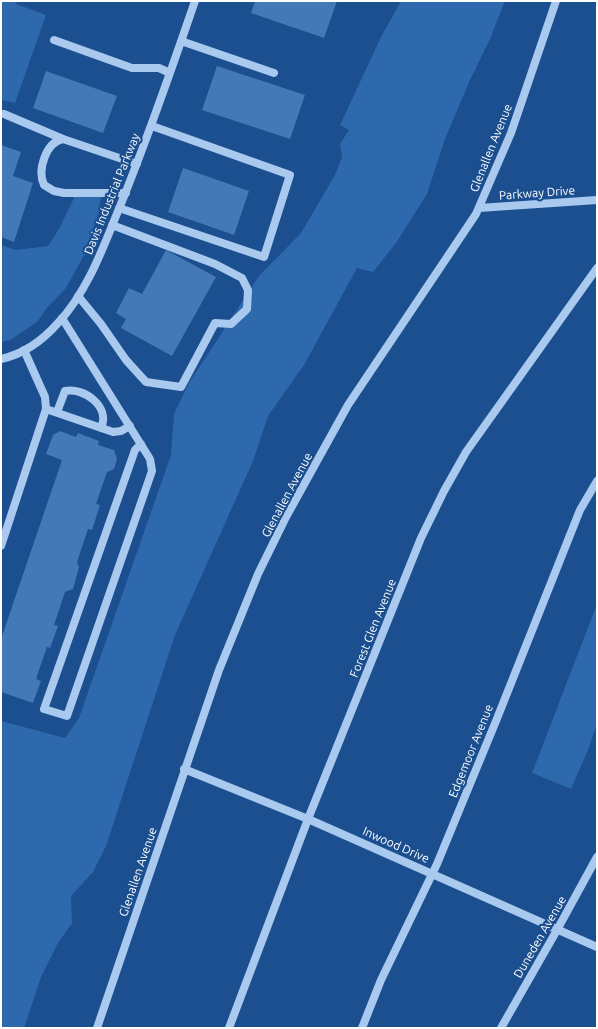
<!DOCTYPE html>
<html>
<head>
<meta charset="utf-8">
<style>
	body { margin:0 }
	#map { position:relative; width:598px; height:1029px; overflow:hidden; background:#1b4f8f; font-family:Ubuntu,sans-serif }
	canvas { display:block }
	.frame { position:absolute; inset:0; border:2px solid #fff; pointer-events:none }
</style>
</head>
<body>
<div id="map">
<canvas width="598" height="1029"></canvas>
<div class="frame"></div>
</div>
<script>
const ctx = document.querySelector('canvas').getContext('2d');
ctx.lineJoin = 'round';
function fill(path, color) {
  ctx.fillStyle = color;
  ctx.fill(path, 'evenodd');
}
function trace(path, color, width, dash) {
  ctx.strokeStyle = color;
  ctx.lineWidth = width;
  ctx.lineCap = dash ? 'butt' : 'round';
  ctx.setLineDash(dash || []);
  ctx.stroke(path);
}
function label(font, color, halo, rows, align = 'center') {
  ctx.font = font + ' Ubuntu,sans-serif';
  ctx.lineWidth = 4.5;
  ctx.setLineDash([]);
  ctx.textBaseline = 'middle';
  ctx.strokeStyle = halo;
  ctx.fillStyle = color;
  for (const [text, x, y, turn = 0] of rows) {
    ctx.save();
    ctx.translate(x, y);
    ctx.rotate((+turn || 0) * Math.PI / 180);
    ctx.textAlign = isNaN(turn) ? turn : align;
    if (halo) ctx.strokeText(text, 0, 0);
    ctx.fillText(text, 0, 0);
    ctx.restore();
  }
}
fill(new Path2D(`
	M1 1H17L16 4 46 15 15 103 1 100Z
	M401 1H505L490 39 470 80 445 139 427 194 396 243 373 272 357 268 304 365 268 416 253 461 175 635 106 846 93 872 71 896 72 923 58 943 41 977 24 1028H1V721L65 738 79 718 171 455 174 414 189 383 259 276 301 233 335 175 342 157 340 144 349 130 340 125 381 37Z
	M75 196H101L99 211 89 243 84 255 66 288 46 309 37 322 10 340 1 342V245L16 250 48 246 59 229Z
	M597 604V724L588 750 571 789 532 773Z`), '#2e69ad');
fill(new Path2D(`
	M255 1H337L324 38 251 13Z
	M217 66 305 95 290 139 202 110Z
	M46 71 117 96 103 133 33 108Z
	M1 145 21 152 13 176 33 183 14 242 1 237Z
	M183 168 249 191 234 235 168 212Z
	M166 250 216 277 172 356 121 328 126 319 116 313 129 288 142 294Z
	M60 431 76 437 78 433 99 441 98 445 114 450 117 459 114 469 107 472 96 504 100 505 92 530 88 529 77 562 79 567 73 589 65 592 54 625 58 626 50 648 47 647 36 679 41 681 33 703 1 692V639L62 460 46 454 53 435Z`), '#4478b7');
trace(new Path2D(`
	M54 40 132 68H159L170 73
	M181 41 274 73
	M4 114 63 139 137 164
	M63 139C46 142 37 170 44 185L54 191 64 193H126
	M119 208 264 257 290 175 152 126
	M479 208 597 200
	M78 296 101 324 126 360 146 382 181 387 215 323 231 324 247 309 248 290 242 278 215 264 112 225
	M62 318 150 459 152 471 67 716 44 709 135 450 141 444
	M1 359C24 354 43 340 58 323 86 293 101 253 116 216 145 146 170 74 195 1
	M46 409 113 432 121 431 130 426
	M57 412 65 391C84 387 111 407 101 428
	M1 546 46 409 45 397 24 350
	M184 769 308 819 597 947
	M97 1028 219 670 258 574 286 517 348 405 476 214 511 133 556 1
	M229 1028 308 819 421 538 444 491 466 452 597 268
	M362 1028 381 980 437 864 496 721 580 510 597 481
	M501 1028 557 930 597 857`), '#a9c9ee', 8);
label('12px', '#fff', '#1b4f8f', [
	["Glenallen Avenue",491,148,-68],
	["Parkway Drive",537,193,-4],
	["Davis Industrial Parkway",112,194,-68],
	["Glenallen Avenue",287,495,-62],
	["Forest Glen Avenue",373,628,-68],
	["Edgemoor Avenue",471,751,-68],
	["Inwood Drive",396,845,24],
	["Glenallen Avenue",138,872,-71],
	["Duneden Avenue",540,937,-60]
]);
</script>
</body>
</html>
